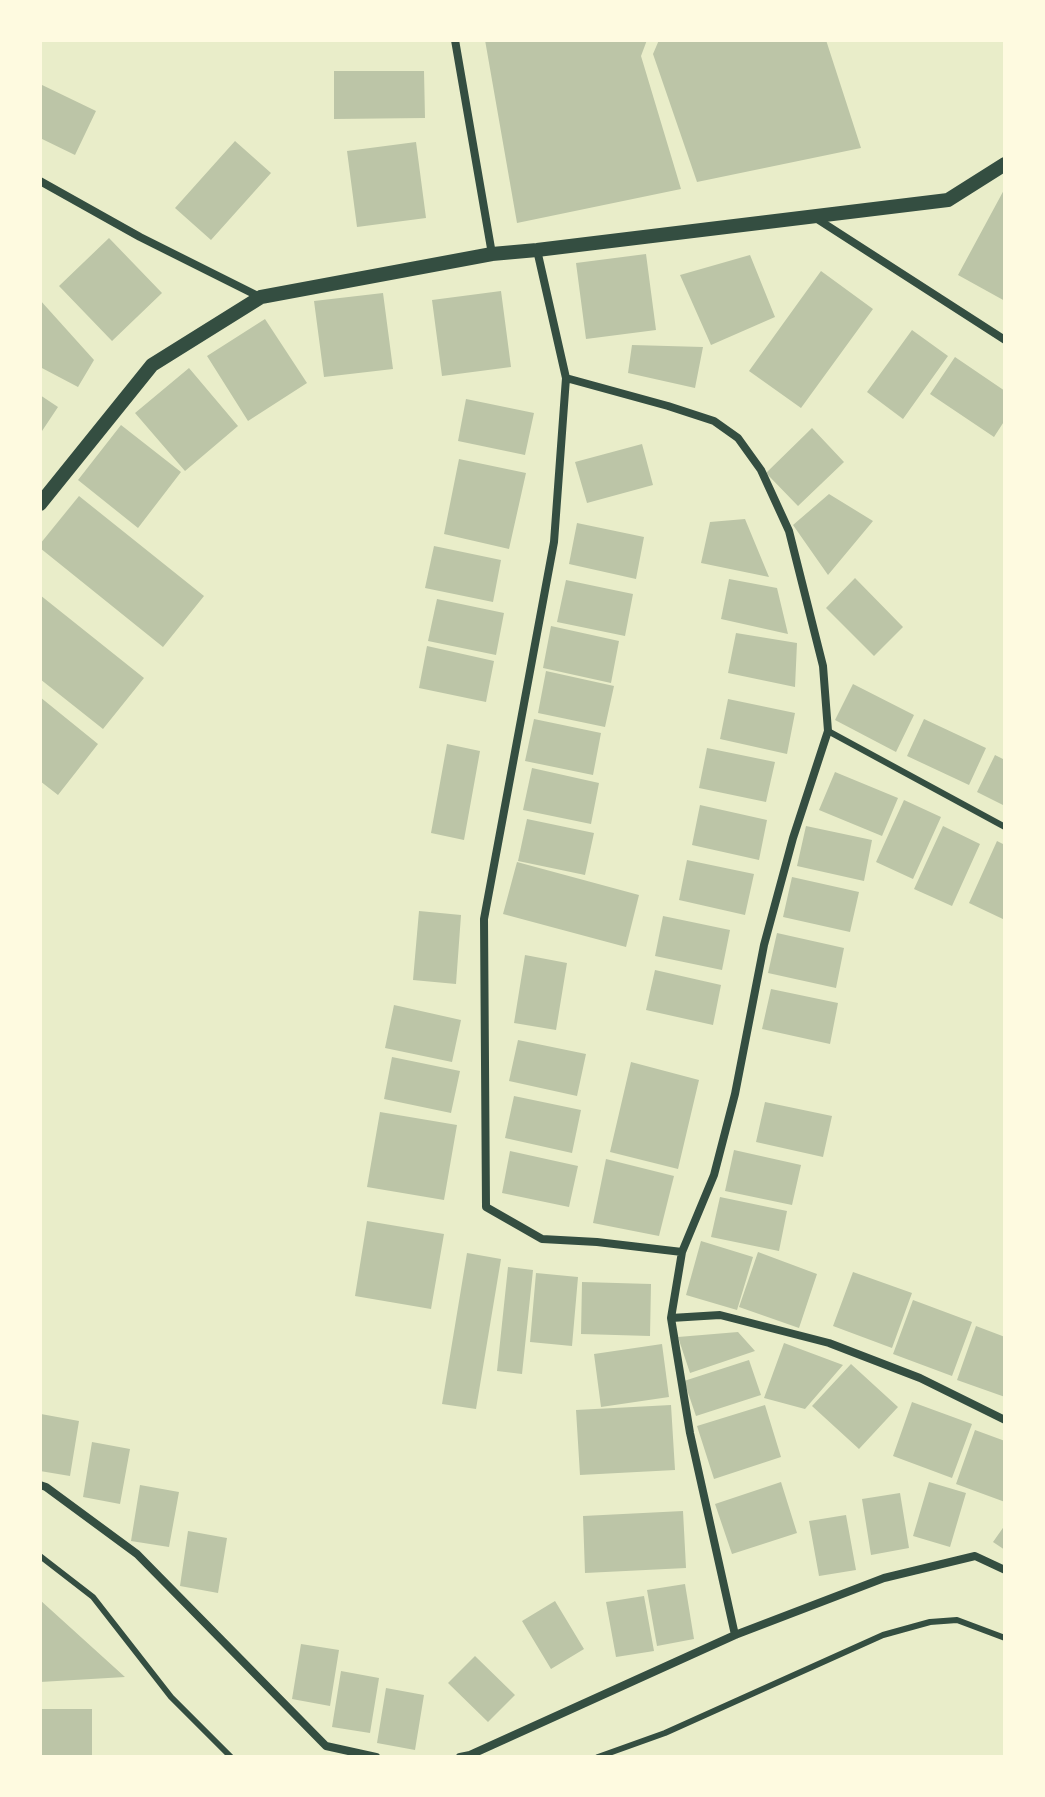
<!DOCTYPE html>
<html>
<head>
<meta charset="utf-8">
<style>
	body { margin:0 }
	#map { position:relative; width:1045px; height:1797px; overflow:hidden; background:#e9edc9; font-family:"IBM Plex Sans",sans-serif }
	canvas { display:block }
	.frame { position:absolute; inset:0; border:42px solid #fefae0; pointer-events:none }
</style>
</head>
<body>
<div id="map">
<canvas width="1045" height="1797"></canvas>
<div class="frame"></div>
</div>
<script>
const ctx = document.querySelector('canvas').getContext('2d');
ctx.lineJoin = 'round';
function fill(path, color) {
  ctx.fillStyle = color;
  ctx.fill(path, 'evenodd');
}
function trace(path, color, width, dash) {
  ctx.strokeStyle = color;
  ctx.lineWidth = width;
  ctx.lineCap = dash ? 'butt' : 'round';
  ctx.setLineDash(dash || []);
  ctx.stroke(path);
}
fill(new Path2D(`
	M485 40H647L641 56 681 189 517 223Z
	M659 40H826L861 148 697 182 653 54Z
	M334 71H424L425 118 334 119Z
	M40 84 96 111 75 155 40 138Z
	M235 141 271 173 211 240 175 208Z
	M416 142 426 218 357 227 347 151Z
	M1005 188V301L958 275Z
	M109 238 162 293 112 341 59 286Z
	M646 254 656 330 586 339 576 263Z
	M750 255 775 317 711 345 680 275Z
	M821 271 873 309 801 408 749 371Z
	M501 291 511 367 442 376 432 300Z
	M383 293 393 369 324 377 314 301Z
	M40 300 94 360 78 387 40 367Z
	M265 319 307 383 248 421 207 356Z
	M912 330 948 356 903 419 867 392Z
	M632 345 703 347 695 388 628 373Z
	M955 357 1005 391V420L994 437 930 394Z
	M189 368 238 426 185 471 135 413Z
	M40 395 58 407 40 434Z
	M466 399 534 413 525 455 458 441Z
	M121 425 181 472 138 528 78 480Z
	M812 428 844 462 798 506 766 473Z
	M642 444 653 485 587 503 575 462Z
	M459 459 526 473 509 549 444 534Z
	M829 494 873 521 828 575 793 525Z
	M79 496 204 596 163 647 40 548V544Z
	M745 519 769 577 701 563 710 522Z
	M577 523 644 537 636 579 569 564Z
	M434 546 501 560 493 602 425 588Z
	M855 578 903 627 874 656 826 608Z
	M729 579 777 588 788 634 721 619Z
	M566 580 633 594 625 636 557 622Z
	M40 595 144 678 103 729 40 679Z
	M437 599 504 613 496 655 428 641Z
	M551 626 619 641 611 683 543 668Z
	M736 633 797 643 795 687 728 673Z
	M427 646 494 661 486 702 419 688Z
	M546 671 614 686 605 727 538 713Z
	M853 684 914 715 896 752 835 720Z
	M40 697 98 744 58 795 40 781Z
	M728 699 795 713 787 754 720 739Z
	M534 719 601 733 593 775 525 761Z
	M924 719 986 748 969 785 907 756Z
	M447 744 480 751 464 840 431 833Z
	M707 748 775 762 766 802 699 788Z
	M995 755 1005 760V806L977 792Z
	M532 768 599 783 591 824 523 810Z
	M835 772 898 798 882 836 819 810Z
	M904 800 941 817 913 879 876 862Z
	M700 805 767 820 759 860 692 845Z
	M527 819 594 833 585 875 518 861Z
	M806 826 872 840 864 881 797 866Z
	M943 826 980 844 952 906 914 889Z
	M997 841 1005 845V920L969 903Z
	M687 860 754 874 745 915 679 900Z
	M517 862 639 895 626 947 503 914Z
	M792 877 859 892 850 932 783 917Z
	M419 911 461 915 456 984 413 980Z
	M663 916 730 930 722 970 655 956Z
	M777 933 844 948 836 988 768 973Z
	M525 955 567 963 556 1030 514 1023Z
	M655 970 721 985 713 1025 646 1010Z
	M771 989 838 1003 830 1044 762 1029Z
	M394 1005 461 1020 452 1062 385 1048Z
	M518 1040 586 1054 577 1096 509 1081Z
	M392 1057 460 1071 451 1113 384 1099Z
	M631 1062 699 1080 678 1169 610 1152Z
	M514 1096 581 1110 572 1153 505 1138Z
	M765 1102 832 1116 823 1157 756 1142Z
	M380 1112 457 1125 444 1200 367 1187Z
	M734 1150 801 1165 792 1205 725 1191Z
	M510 1151 578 1166 569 1207 502 1193Z
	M606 1159 674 1176 659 1236 593 1223Z
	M720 1197 787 1211 779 1251 711 1237Z
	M367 1221 444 1234 431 1309 355 1296Z
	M701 1241 753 1257 737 1310 686 1295Z
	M758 1252 817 1274 799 1328 739 1307Z
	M467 1253 501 1259 476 1409 442 1404Z
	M508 1267 533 1270 522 1374 497 1371Z
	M853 1272 912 1293 892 1348 833 1326Z
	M536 1273 578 1277 572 1346 530 1342Z
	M582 1282 651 1284 650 1336 581 1334Z
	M913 1300 972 1322 952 1376 893 1354Z
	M976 1326 1005 1337V1397L957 1380Z
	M738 1332 755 1351 690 1373 678 1337Z
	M784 1343 843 1365 805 1409 764 1398Z
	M662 1344 669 1397 601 1407 594 1354Z
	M749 1360 761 1395 696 1416 684 1381Z
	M851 1364 898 1407 859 1449 812 1406Z
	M912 1402 972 1424 952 1478 893 1456Z
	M671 1405 675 1470 580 1475 576 1410Z
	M765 1405 781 1457 714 1479 697 1426Z
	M41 1414 79 1421 70 1476 40 1471Z
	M975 1430 1005 1441V1502L956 1484Z
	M92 1442 130 1449 120 1504 83 1497Z
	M781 1482 797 1533 732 1554 715 1504Z
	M929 1482 966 1493 950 1547 913 1536Z
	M140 1485 179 1492 169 1547 131 1541Z
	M900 1493 909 1548 871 1555 862 1499Z
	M683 1511 686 1568 585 1573 583 1516Z
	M846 1515 856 1570 819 1576 809 1521Z
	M1005 1525V1550L993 1542Z
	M188 1531 227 1538 218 1593 180 1586Z
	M685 1584 694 1639 657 1646 647 1590Z
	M644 1596 654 1651 616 1657 606 1602Z
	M40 1600 125 1677 40 1682Z
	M555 1601 584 1649 551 1669 522 1621Z
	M301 1644 339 1650 330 1706 292 1699Z
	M475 1656 515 1695 488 1722 448 1683Z
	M341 1671 379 1678 370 1733 332 1727Z
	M386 1688 424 1695 415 1750 377 1743Z
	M40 1709H92V1757H40Z`), '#bcc5a7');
trace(new Path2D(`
	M828 731 1005 827
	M40 1556 93 1597 171 1697 231 1757
	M598 1757 665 1733 883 1635 930 1622 957 1620 1005 1638`), '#344e41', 6);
trace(new Path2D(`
	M455 40 492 254
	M40 181 140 237 260 297
	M814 217 1005 340
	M537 250 566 378 554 542 484 919 486 1207 542 1239 597 1242 682 1252
	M566 378 668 406 714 421 738 438 761 470 789 531 823 666 828 731 793 838 764 945 735 1094 714 1175 682 1252 671 1318 690 1433 735 1635
	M671 1318 720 1315 829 1343 920 1378 1005 1420
	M40 1485 46 1487 137 1554 326 1746 376 1757
	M460 1757 470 1755 735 1635 884 1578 975 1556 1005 1570`), '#344e41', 8);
trace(new Path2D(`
	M40 504 152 365 261 297 492 254 537 250 948 200 1005 164`), '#344e41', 14);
</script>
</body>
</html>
